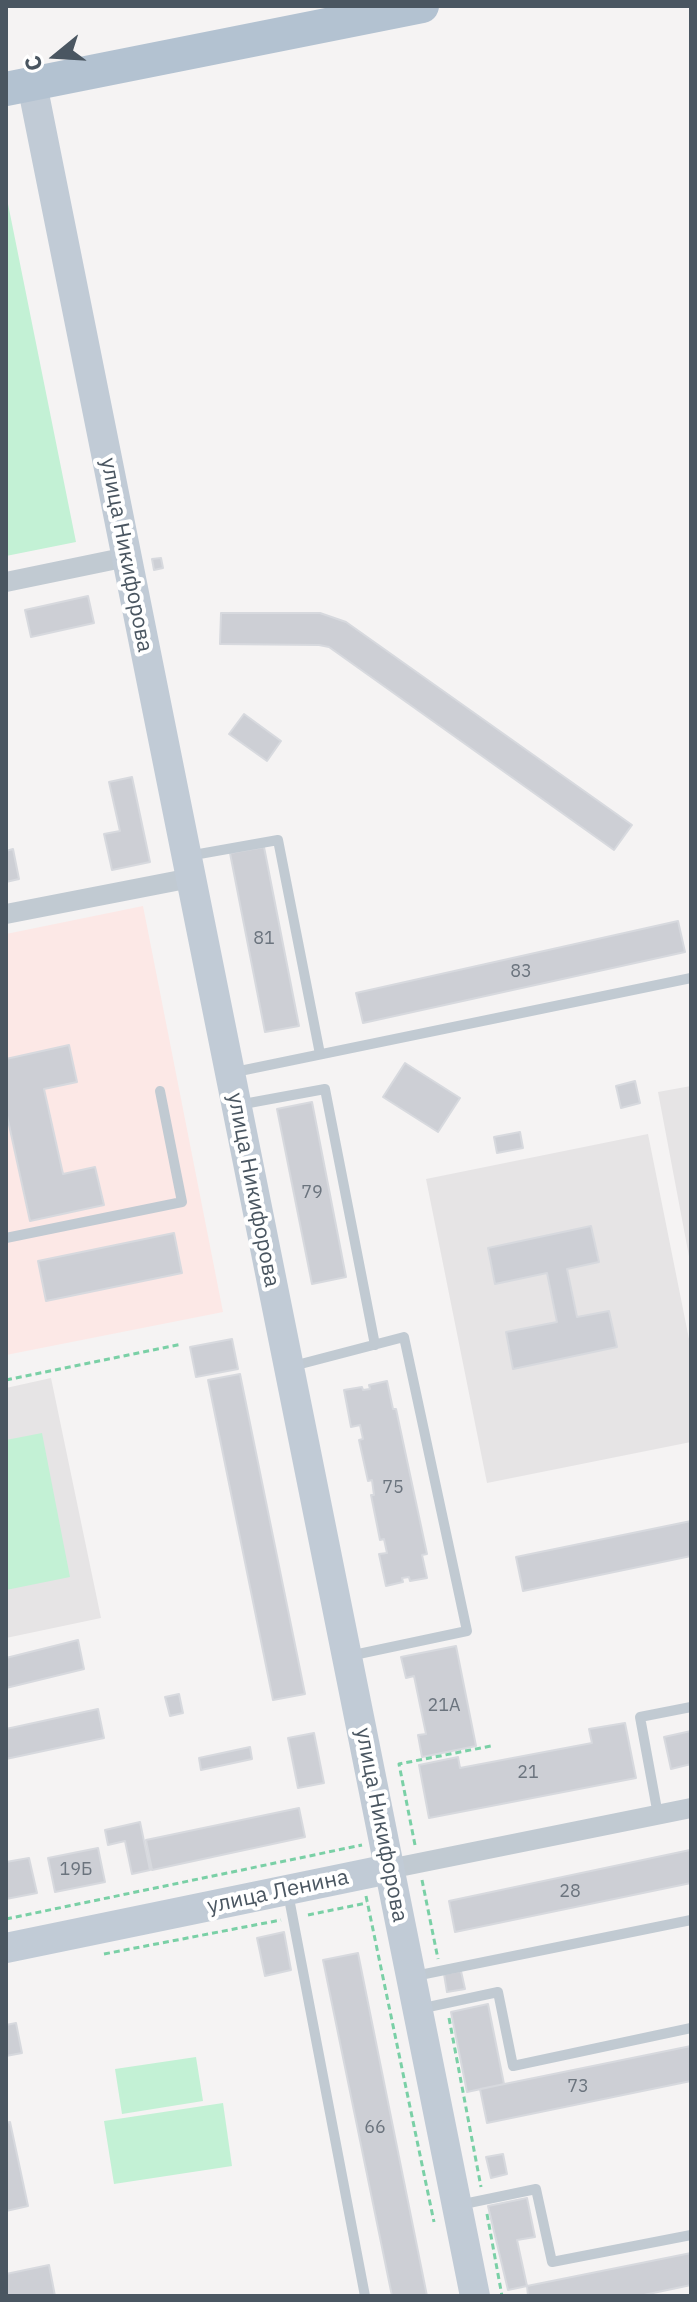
<!DOCTYPE html>
<html>
<head>
<meta charset="utf-8">
<style>
	body { margin:0 }
	#map { position:relative; width:697px; height:2302px; overflow:hidden; background:#f5f3f3; font-family:"IBM Plex Sans",sans-serif }
	canvas { display:block }
	.frame { position:absolute; inset:0; border:8px solid #4a5661; pointer-events:none }
	.north { position:absolute; left:16px; top:16px; width:80px; height:80px; -webkit-text-stroke:6px #fff; paint-order:stroke; rotate:252deg; font-size:22px; font-weight:700; line-height:32px; text-align:center; color:#4a5661 }
	.north::after { content:''; display:block; margin:auto; width:28px; height:36px; background:#4a5661; clip-path:polygon(50% 0,100% 100%,50% 72%,0 100%) }
</style>
</head>
<body>
<div id="map">
<canvas width="697" height="2302"></canvas>
<div class="frame"></div>
<div class="north">С</div>
</div>
<script>
const ctx = document.querySelector('canvas').getContext('2d');
ctx.lineJoin = 'round';
function fill(path, color) {
  ctx.fillStyle = color;
  ctx.fill(path, 'evenodd');
}
function trace(path, color, width, dash) {
  ctx.strokeStyle = color;
  ctx.lineWidth = width;
  ctx.lineCap = dash ? 'butt' : 'round';
  ctx.setLineDash(dash || []);
  ctx.stroke(path);
}
function label(font, color, halo, rows, align = 'center') {
  ctx.font = font + ' "IBM Plex Sans",sans-serif';
  ctx.lineWidth = 8;
  ctx.setLineDash([]);
  ctx.textBaseline = 'middle';
  ctx.strokeStyle = halo;
  ctx.fillStyle = color;
  for (const [text, x, y, turn = 0] of rows) {
    ctx.save();
    ctx.translate(x, y);
    ctx.rotate((+turn || 0) * Math.PI / 180);
    ctx.textAlign = isNaN(turn) ? turn : align;
    if (halo) ctx.strokeText(text, 0, 0);
    ctx.fillText(text, 0, 0);
    ctx.restore();
  }
}
fill(new Path2D(`
	M691 1086V1267L658 1092Z
	M648 1134 691 1349V1442L487 1483 426 1179Z
	M51 1378 101 1618 6 1638V1388Z`), '#e6e4e5');
fill(new Path2D(`
	M143 906 223 1312 6 1355V934Z`), '#fce8e6');
fill(new Path2D(`
	M6 194 76 542 6 556Z
	M42 1433 70 1577 6 1590V1440Z
	M196 2057 203 2101 122 2114 115 2069Z
	M223 2103 232 2166 114 2184 104 2121Z`), '#c3f1d5');
const building = new Path2D(`
	M161 558 163 568 154 570 152 559Z
	M88 596 94 623 31 637 25 610Z
	M221 613H320L346 622 632 825 614 850 329 647 319 645 220 644Z
	M244 714 281 741 267 761 229 734Z
	M132 777 150 862 112 870 104 834 120 831 109 782Z
	M264 847 299 1026 265 1032 230 853Z
	M13 849 19 879 6 882V851Z
	M678 921 685 952 363 1023 356 993Z
	M69 1045 77 1082 44 1089 63 1174 95 1167 104 1205 30 1221 6 1111V1059Z
	M405 1063 460 1098 438 1132 383 1097Z
	M635 1081 640 1103 621 1108 616 1086Z
	M312 1102 346 1277 312 1284 277 1109Z
	M520 1132 523 1148 497 1153 494 1137Z
	M591 1226 599 1262 567 1269 577 1317 609 1311 617 1347 513 1369 506 1332 557 1322 547 1273 495 1284 488 1248Z
	M174 1233 182 1273 46 1301 38 1261Z
	M232 1339 238 1369 196 1377 190 1347Z
	M240 1374 305 1694 273 1700 208 1380Z
	M387 1381 393 1409H396L427 1554 422 1555 427 1578 410 1581 409 1577 402 1578 403 1582 386 1586 379 1554 387 1553 384 1539 380 1540 371 1495H374L372 1480 368 1481 359 1440 363 1439 360 1425 351 1427 344 1390 362 1387 363 1390 370 1389 369 1385Z
	M691 1521V1556L523 1591 516 1557Z
	M78 1640 84 1669 6 1688V1658Z
	M456 1646 476 1746 422 1757 418 1735 426 1734 414 1676 406 1678 401 1657Z
	M179 1694 183 1713 170 1716 165 1697Z
	M98 1709 104 1738 6 1759V1729Z
	M625 1723 636 1778 429 1818 419 1765 458 1757 460 1768 592 1743 589 1729Z
	M691 1731V1764L671 1769 664 1737Z
	M314 1733 324 1783 298 1788 288 1738Z
	M250 1747 252 1759 201 1770 199 1758Z
	M299 1808 305 1837 152 1870 146 1840Z
	M140 1822 150 1870 132 1874 125 1841 108 1845 105 1830Z
	M98 1848 105 1882 55 1892 48 1858Z
	M690 1850 691 1883 455 1932 449 1901Z
	M29 1858 37 1893 6 1899V1862Z
	M284 1932 291 1970 265 1976 257 1938Z
	M358 1953 427 2296H392L323 1960Z
	M461 1971 465 1989 447 1992 444 1974Z
	M488 2004 504 2084 467 2092 451 2012Z
	M16 2023 22 2053 6 2056V2025Z
	M691 2046V2081L487 2123 480 2089Z
	M10 2122 28 2206 6 2211V2123Z
	M503 2154 507 2174 491 2178 486 2157Z
	M527 2198 535 2237 517 2240 527 2286 508 2290 488 2206Z
	M691 2253V2285L639 2296H528L527 2286Z
	M49 2265 55 2296H6V2274Z`);
fill(building, '#cdcfd5');
trace(building, '#d7d9de', 2);
trace(new Path2D(`
	M6 1380 182 1344
	M415 1845 399 1764 491 1746
	M422 1880 438 1959
	M366 1896 434 2222
	M308 1915 367 1903
	M6 1919 362 1845
	M104 1954 281 1920
	M449 2018 481 2187
	M487 2214 502 2296`), '#7ad0a6', 3, [6, 4]);
trace(new Path2D(`
	M188 856 278 840 320 1054
	M235 1072 691 978
	M238 1105 325 1089 375 1345
	M6 1238 182 1202 160 1091
	M293 1366 404 1337 467 1631 349 1656
	M658 1815 640 1717 691 1707
	M288 1893 365 2296
	M415 1976 691 1920
	M419 2009 498 1992 513 2066 691 2028
	M459 2205 536 2189 552 2262 691 2235`), '#c1cad2', 10);
trace(new Path2D(`
	M6 582 127 557
	M6 914 191 878
	M389 1869 691 1808`), '#c1cad2', 20);
trace(new Path2D(`
	M32 84 475 2296
	M6 1948 389 1869`), '#c1cbd6', 30);
trace(new Path2D(`
	M6 89 422 6`), '#b3c2d1', 34);
label('18px', '#6b747e', null, [
	["81",264,939],
	["83",521,972],
	["79",312,1193],
	["75",393,1488],
	["21А",444,1706],
	["21",528,1773],
	["19Б",76,1870],
	["28",570,1892],
	["73",578,2087],
	["66",375,2128]
]);
label('22px', '#4a5661', '#fff', [
	["улица Никифорова",126,555,79],
	["улица Никифорова",253,1190,79],
	["улица Никифорова",381,1825,79],
	["улица Ленина",278,1892,-12]
]);
</script>
</body>
</html>
